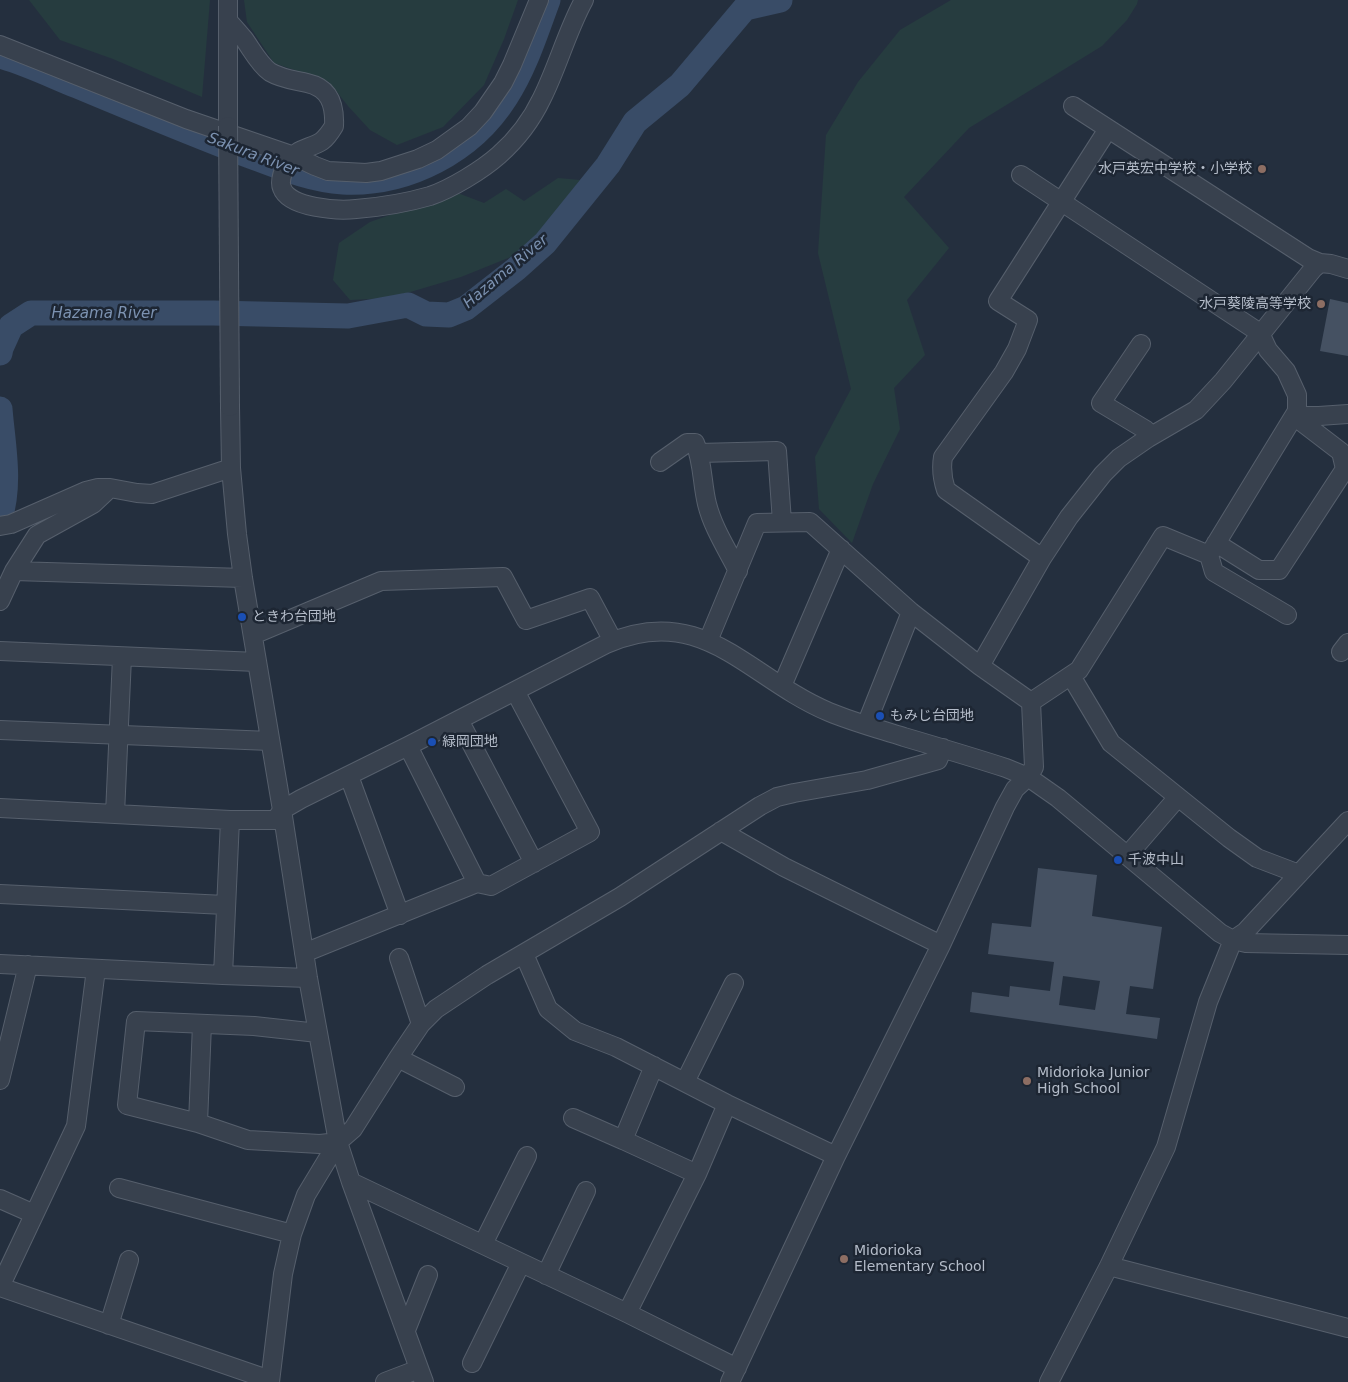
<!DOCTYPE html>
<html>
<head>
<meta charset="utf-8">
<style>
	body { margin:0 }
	canvas { display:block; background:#242f3e }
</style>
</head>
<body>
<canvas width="1348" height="1382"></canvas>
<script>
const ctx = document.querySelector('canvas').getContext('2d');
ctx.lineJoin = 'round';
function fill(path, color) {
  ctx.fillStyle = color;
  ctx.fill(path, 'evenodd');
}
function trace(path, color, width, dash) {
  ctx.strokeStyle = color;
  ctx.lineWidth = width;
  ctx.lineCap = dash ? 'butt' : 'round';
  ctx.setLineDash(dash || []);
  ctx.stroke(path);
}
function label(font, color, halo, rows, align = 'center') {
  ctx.font = font + ' "DejaVu Sans","Noto Sans JP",sans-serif';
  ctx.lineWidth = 5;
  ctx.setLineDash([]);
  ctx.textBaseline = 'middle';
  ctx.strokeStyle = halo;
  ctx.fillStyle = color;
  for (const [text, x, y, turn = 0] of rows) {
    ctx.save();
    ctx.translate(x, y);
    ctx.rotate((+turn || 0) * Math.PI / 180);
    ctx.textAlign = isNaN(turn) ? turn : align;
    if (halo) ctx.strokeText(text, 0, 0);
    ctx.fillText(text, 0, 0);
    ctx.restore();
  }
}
fill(new Path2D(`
	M29 0H210L202 97 113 59 60 40Z
	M244 0H518L504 39 484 85 443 127 397 145 370 130 348 106 329 82 274 63 247 22Z
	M951 0H1138L1137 4 1127 20 1102 46 969 128 904 197 949 248 907 300 925 355 894 388 900 429 873 484 852 543 819 509 815 457 851 389 818 253 826 135 858 82 900 30Z
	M558 178 580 180 528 250 461 277 390 298 350 300 333 280 339 243 370 222 455 192 484 203 506 189 524 201Z`), '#263c3f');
trace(new Path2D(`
	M0 56C26 63 52 76 77 86 132 109 187 132 242 153 275 165 308 180 343 182 408 185 472 151 506 97 525 68 536 32 548 0
	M0 353 1 348 11 326 31 313H213L348 316 408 305 426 314 449 315 466 308 516 269 545 243 608 165 635 122 680 85 745 8 780 0
	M0 409C3 445 11 483 0 518`), '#394c67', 25);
fill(new Path2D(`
	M1330 299 1348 303V356L1320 351Z
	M1038 868 1097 875 1092 916 1162 927 1153 989 1130 986 1126 1014 1160 1018 1157 1039 970 1012 972 992 1009 997 1010 986 1050 991 1054 962 988 954 992 923 1031 927ZM1063 976 1100 981 1095 1010 1059 1005Z`), '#455162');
const minor = new Path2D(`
	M229 22C234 27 239 33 244 39 252 50 259 64 270 72 282 79 294 80 307 83 330 88 335 105 334 126 331 131 327 137 322 141 310 149 296 148 287 163 284 169 279 181 282 188 289 208 338 211 356 209 381 207 406 203 430 196 451 189 482 170 499 155 516 140 532 119 542 98 558 66 567 31 584 0
	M0 45 186 119 294 156 315 166 328 171 366 173 381 171 418 159 437 150 469 127 483 112 503 83 512 65 539 0
	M1073 106 1308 258 1320 263
	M228 126V0
	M1021 175 1260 333 1268 350 1286 371 1297 395V411L1209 555 1214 572 1287 615
	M1141 344 1101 403 1146 430 1148 438
	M230 407 231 468 237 534 243 578 282 810 308 978 338 1142 351 1182 424 1382
	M699 453 777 451 782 522
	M660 462 687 443H695C703 462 702 484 707 504 713 528 727 549 738 571
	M0 526 11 524 86 491 98 488H110L137 493 152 494 231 468
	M1216 543 1259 570H1279L1345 469 1341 452 1294 416H1319L1348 414
	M1042 558 946 490C942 478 941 469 943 457L1004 372 1017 349 1028 320 998 301 1108 129
	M14 571 243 578
	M0 601 14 571 37 535 93 504 110 488
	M253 635 381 581 503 577 526 620 590 598 613 641
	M708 641 757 523 810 522 911 612 980 666
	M0 651 257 662
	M1341 652 1348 643
	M1071 676 1111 743 1229 838 1257 858 1299 874
	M782 686 841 549
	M1031 702 1079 670 1163 536 1209 555
	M459 720 534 863
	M866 725 911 612
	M0 730 270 741
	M408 746 477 883
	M349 776 400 915
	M0 808 230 820H276L282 810 301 799 408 746 606 644C703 601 748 678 829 712 853 722 879 729 904 737 938 747 972 757 1006 768L1028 777 1058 798 1220 933 1233 940 1246 943 1348 945
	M115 814 122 657
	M721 831 784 867 941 945
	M1127 856 1178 797
	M0 894 225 905
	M304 953 477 883 491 886 590 832 515 691
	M524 954 548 1009 575 1031 616 1047 727 1104 836 1156
	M399 958 421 1024
	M0 964 223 975 308 978
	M96 969 76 1126 0 1287 270 1380
	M223 975 230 820
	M318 1033 254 1026 136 1021 127 1105 198 1123 248 1140 320 1144 338 1142
	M398 1058 455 1087
	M654 1066 623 1140 697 1174
	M0 1080 28 965
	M685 1082 734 983
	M573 1118 623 1140
	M198 1123 202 1024
	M351 1182 627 1313 737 1368
	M119 1188 292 1234
	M0 1199 34 1214
	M483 1244 527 1156
	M1109 1266 1348 1328
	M546 1275 586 1191
	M627 1313 697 1174 727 1104
	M109 1325 129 1260
	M406 1330 428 1275
	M472 1363 521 1263
	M270 1382 283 1274 292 1234 306 1195 338 1142 353 1129 398 1058 421 1024 436 1009 487 975 620 897 760 806 777 797 794 793 867 780 938 760 943 748
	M385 1382 419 1369
	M730 1382 836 1156 941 945 1005 807 1015 789 1028 777 1034 767 1031 702 980 666 1042 558 1069 517 1103 474 1119 458 1148 438 1196 410 1223 381 1313 269 1320 263 1331 264 1348 269
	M1049 1382 1109 1266 1166 1147 1208 1002 1233 940 1245 932 1348 821`);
trace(minor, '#565f6c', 20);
trace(minor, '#38414e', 18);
const minorBridge = new Path2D(`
	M228 126 230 407`);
trace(minorBridge, '#565f6c', 20, []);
trace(minorBridge, '#38414e', 18);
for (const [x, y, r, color] of [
	[1262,169,5,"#8d6e63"],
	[1321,304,5,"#8d6e63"],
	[242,617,5,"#1a4fb4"],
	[880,716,5,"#1a4fb4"],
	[432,742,5,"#1a4fb4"],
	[1118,860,5,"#1a4fb4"],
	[1027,1081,5,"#8d6e63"],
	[844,1259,5,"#8d6e63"]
]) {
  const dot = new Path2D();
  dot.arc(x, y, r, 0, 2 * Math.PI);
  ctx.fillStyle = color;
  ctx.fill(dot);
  trace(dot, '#1d2633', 2);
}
label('14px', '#b4bcc9', '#1d2633', [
	["水戸英宏中学校・小学校",1252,169,"right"],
	["水戸葵陵高等学校",1311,304,"right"],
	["ときわ台団地",252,617],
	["もみじ台団地",890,716],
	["緑岡団地",442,742],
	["千波中山",1128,860],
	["Midorioka Junior",1037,1073],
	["High School",1037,1089],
	["Midorioka",854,1251],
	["Elementary School",854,1267]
], 'left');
label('italic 15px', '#7c92b1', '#1d2633', [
	["Sakura River",253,155,21],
	["Hazama River",506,272,-40],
	["Hazama River",104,314]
]);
</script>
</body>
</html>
